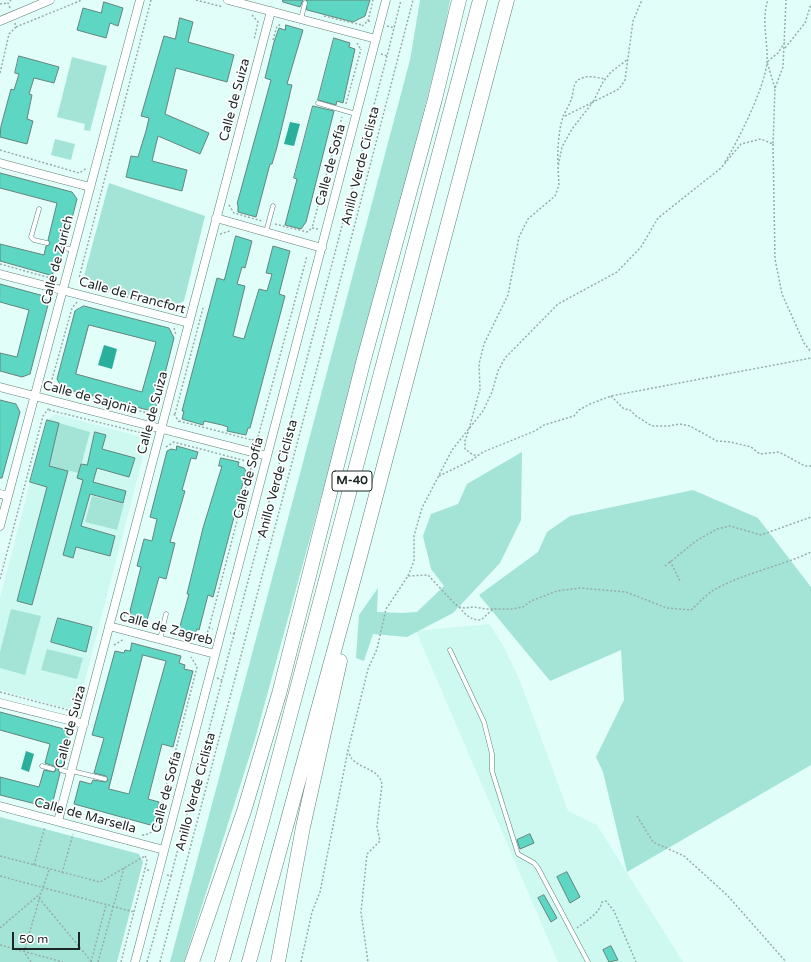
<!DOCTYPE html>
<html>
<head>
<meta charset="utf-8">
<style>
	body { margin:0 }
	#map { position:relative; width:811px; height:962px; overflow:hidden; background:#e2fef8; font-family:"Varela Round",sans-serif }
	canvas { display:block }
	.scale { position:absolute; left:12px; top:932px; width:68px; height:18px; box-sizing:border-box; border:2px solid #1a2725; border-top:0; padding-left:5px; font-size:12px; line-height:14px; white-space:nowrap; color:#1a2725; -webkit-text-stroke:3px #fff; paint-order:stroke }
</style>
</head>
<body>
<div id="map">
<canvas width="811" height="962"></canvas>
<div class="scale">50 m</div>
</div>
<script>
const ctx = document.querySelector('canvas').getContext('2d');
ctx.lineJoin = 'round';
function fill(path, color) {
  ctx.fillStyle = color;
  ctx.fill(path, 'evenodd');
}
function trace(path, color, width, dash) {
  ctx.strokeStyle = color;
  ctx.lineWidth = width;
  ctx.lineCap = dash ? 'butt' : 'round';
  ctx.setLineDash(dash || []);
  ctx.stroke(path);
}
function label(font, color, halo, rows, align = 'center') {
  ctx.font = font + ' "Varela Round",sans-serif';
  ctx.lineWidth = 3.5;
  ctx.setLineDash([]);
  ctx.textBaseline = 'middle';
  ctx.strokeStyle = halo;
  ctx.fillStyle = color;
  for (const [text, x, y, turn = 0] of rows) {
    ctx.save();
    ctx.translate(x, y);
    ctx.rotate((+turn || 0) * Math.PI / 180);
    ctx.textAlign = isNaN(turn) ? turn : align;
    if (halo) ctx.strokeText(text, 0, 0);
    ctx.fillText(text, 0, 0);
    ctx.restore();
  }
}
fill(new Path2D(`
	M55 414 142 437 146 445 79 703 70 709 0 690V598L46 421Z
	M489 624 503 645 520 681 568 811 597 825 683 962H558L416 631Z`), '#cdf9f0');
fill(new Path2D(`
	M420 0H450L444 33 368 326 255 739 184 962H170L410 60Z
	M72 57 107 66 90 131 84 130 85 124 57 117Z
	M55 139 75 144 71 160 51 155Z
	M109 183 205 216 184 301 173 307 89 285 84 276Z
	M59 423 90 432 79 473 49 466Z
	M522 452 521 520 500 563 453 613 407 637 373 634 364 661 356 658 359 615 378 588 377 612 402 613 417 612 444 586 431 569 423 536 431 514 458 504 467 484Z
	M693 490 758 518 811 587V765L627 872 603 772 596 757 624 700 621 650 550 681 479 595 538 552 547 532 570 516Z
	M92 496 124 504 117 530 85 522Z
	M11 609 41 616 25 675 0 668V652Z
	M47 649 83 658 77 679 41 670Z
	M0 817 139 854 143 862 117 962H0Z`), '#a3e4d7');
fill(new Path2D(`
	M290 122 300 124 294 146 284 144Z
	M104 345 117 349 112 369 98 365Z
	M26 751 34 754 29 772 21 769Z`), '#2baf9d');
const building = new Path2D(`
	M283 0H303L300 7 283 2Z
	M307 0H370L365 16 353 22 307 10Z
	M104 2 123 8 118 26 110 23 106 38 77 30 83 8 101 13Z
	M180 18 193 22 188 42 234 55 227 82 176 68 165 114 209 133 200 154 158 136 152 161 187 170 182 191 126 177 131 156 138 157 146 131 149 118 141 116 164 36 175 39Z
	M286 25 303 30 287 84 292 85 277 147 272 164H270L256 217 238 212V205L237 204 271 80 265 78 274 42 279 28 285 30Z
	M334 38 350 43 349 47 355 49 343 103 337 101 336 105 318 100Z
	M19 56 59 67 54 83 34 78 29 94 32 95 27 119 33 121 27 144 0 137 1 126 11 89 14 90 19 74 15 73Z
	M313 106 334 111 306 222 301 229 285 225 297 179 294 178Z
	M0 173 72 192 77 199 65 245 61 247 63 251 58 270 50 275 0 261V244L44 255 46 246 50 244 48 240 57 203 0 188Z
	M236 236 252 241 245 268 242 267 237 284 245 286 233 336 244 339 259 289 267 291 272 274 266 273 273 246 290 251 279 294 285 296 250 428H248L246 435 227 431 228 427 222 425 204 421 203 425 182 419 184 411H182L217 278 224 280Z
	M0 284 44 296 43 299 49 301 30 374 22 377 0 371V353L17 357 29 310 0 302Z
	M84 306 169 328 174 338 157 405 148 410 62 388 57 379 75 311ZM89 325 156 342 142 392 76 374Z
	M0 400 16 404 20 412 2 478H0Z
	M47 420 59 423 49 466 68 471 32 605 17 601 47 487 30 482Z
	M95 432 106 435 102 449 135 458 129 477 97 468 93 482 126 491 123 503 90 494 81 526 115 536 110 556 76 547 73 558 63 555 83 480 77 478 81 464 87 465Z
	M177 446 198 452 196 459 191 458 182 490 185 491 170 542 175 543 166 579 159 577 146 624 131 620 132 616H130L131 611H130L141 567 137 566 144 539 152 541 157 519 150 517 167 451 171 449 176 450Z
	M221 458 239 462 238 466 244 468 246 471 213 597 208 595 199 630 197 629 193 637 178 633 189 594H187L203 528 222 466H219Z
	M58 618 92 627 86 652 51 642Z
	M132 643 181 656 179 663 185 665 184 669 193 671 173 747 162 744 148 799 159 802 154 826 74 804 80 781 91 784 93 780 105 782 108 780 106 776 94 773 104 738 92 735 115 651 124 653 125 650 130 651ZM143 655 166 661 129 794 109 789Z
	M0 712 64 729 69 737 62 767 58 769 60 773 53 801 44 806 0 795V777L39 787 44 770 54 772 56 770 54 766 45 763 50 744 0 730Z
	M530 834 534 843 520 849 517 840Z
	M567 872 580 897 570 903 557 877Z
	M544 895 557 918 551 922 538 898Z
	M611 946 618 960 609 962 603 950Z`);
fill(building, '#5dd7c3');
trace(building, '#64847d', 1);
const lane = new Path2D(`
	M301 19 305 3
	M318 103 356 114
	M39 209 31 237 34 240 47 243
	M266 232 273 206
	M64 248 73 250
	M160 639 166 614
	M450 650 484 722 492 754V771L518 854 534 863 538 868 588 962
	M42 766 53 769
	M61 770 71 773
	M72 771 105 779`);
const street = new Path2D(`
	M228 0 376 39
	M0 21 50 0
	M0 163 90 187
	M216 218 322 248
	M0 274 189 323
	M0 387 267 456
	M0 494 8 496
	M0 526 140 0
	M109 626 215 654
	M0 703 84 724
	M0 806 164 850
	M58 821 271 11
	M135 962 386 0`);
const highway = new Path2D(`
	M192 962 244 811 279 694 364 359 435 99 459 0
	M222 962 263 817 480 0
	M249 962 360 556 507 0
	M278 962 303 827 340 661`);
trace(lane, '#61817b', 5);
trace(street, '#61817b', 9);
trace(highway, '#61817b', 15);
trace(new Path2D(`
	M151 0 79 278 82 284 88 287 163 306
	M196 0 223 7
	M0 4 8 3
	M10 8 8 3 11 0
	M252 15 258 22 254 40
	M324 16 362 25
	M368 21 373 0
	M15 23 16 27 82 0
	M362 26 368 21 372 22
	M387 26 395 28
	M273 40 277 26 282 24
	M357 43 361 50
	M785 48 805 23 811 4
	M381 54 387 56 401 0
	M0 73 9 34 16 27
	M775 88 767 62 778 53 785 42
	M346 104 361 49
	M565 116 593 102 603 82 611 72 628 59
	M773 144 775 259 782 294 804 343 811 352
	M0 150 79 173 87 168
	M725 162C738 141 766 85 767 61 768 40 761 20 768 0
	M558 164C557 152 559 128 563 117 565 111 569 106 571 100 574 94 572 85 578 80 587 74 597 78 606 79
	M229 205 234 213 262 221
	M275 224 307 232 312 228
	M318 229 312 228 342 117
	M220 234 230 231
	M0 264 54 279
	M77 302 72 308 51 383 54 388 151 414 156 411
	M176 310 184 305
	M174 328 176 335
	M611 396 624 409 630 410 636 416 652 426H668L680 424 690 426 717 441 731 442 751 447 760 454 779 452 805 466H811
	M49 410 146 434
	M174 414 179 422
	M175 414 203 308
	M179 421 252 440
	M469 429 480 389 479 364 484 344 508 295 519 237 528 219 555 196 559 185 558 167 562 147 572 129 593 102 619 89 625 80 633 21 642 0
	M468 432 465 441V449L473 455H478
	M146 434 148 441
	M258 437 307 256
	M251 444 252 440 258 437 264 439
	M166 447 174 442 246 461
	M247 461 251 468 249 475 254 476
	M439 476 472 460 483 452 535 431 544 425 574 416 579 410 590 404 611 396 811 358
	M670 561 680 581
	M665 566 696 541 717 529 730 526 761 535 811 517
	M408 576 414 561V536L422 508 452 450 483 411 492 392 498 371 505 358 558 304 617 272 641 247 658 218 721 168 741 144 761 139 773 144 775 88 783 67 786 0
	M0 579 43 416 49 408
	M459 607C466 615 470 620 481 620L493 609
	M123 611 126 621
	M209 628 249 475
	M234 634 387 56
	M199 640 206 636 209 628 213 629
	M114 645 124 639
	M217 678 222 680 234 634 230 633
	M0 692 72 711 78 707
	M66 728 71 736
	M348 750C349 752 350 757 352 759 361 769 379 769 382 784L377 827 380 841 367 854 361 912 368 962
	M45 809 54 804
	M71 809 77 817
	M637 816 653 842 684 856 727 895 786 962
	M178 828 183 829 222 680
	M142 835C150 835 154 831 157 823L197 667 191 657
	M0 856 100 882 145 856
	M145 856 147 859 145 869 150 871
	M34 865 45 827
	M62 873 73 834
	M167 875 171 876 183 829
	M0 876 134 912
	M39 898 91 961
	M0 928 41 893 49 870
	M577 928C586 921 600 913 602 902L606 901 614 911 636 962
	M0 945 63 962
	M31 962 24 952 41 893
	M91 962 106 905
	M98 962 124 868
	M121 962 145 869
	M147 962 171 876
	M160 962 344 266 413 0
	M301 962 312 912 320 892 348 750 368 669 377 649 386 609 408 576 428 575 454 603 459 607 465 608 474 607 486 609H512L523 607 531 601 557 591 580 588 626 592 667 608 691 610C698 604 705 596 712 591 743 573 779 567 811 552`), '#96aca8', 1.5, [2, 2]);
trace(lane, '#fff', 4);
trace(street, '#fff', 8);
trace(highway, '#fff', 14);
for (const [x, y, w] of [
	[352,481,40]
]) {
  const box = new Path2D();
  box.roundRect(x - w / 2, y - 10, w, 20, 3);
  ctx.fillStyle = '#fff';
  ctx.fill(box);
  trace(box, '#1a2725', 1);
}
label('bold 12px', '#1a2725', null, [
	["M-40",352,481]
]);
label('13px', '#1a2725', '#fff', [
	["Calle de Suiza",235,100,-75],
	["Calle de Sofía",331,165,-75],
	["Anillo Verde Ciclista",361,166,-76],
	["Calle de Zurich",58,260,-75],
	["Calle de Francfort",132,296,15],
	["Calle de Sajonia",90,398,15],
	["Calle de Suiza",153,413,-75],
	["Calle de Sofía",249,478,-75],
	["Anillo Verde Ciclista",278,479,-75],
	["Calle de Zagreb",166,629,15],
	["Calle de Suiza",71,727,-75],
	["Calle de Sofía",167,792,-75],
	["Anillo Verde Ciclista",196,792,-75],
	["Calle de Marsella",85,816,15]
]);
</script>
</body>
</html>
